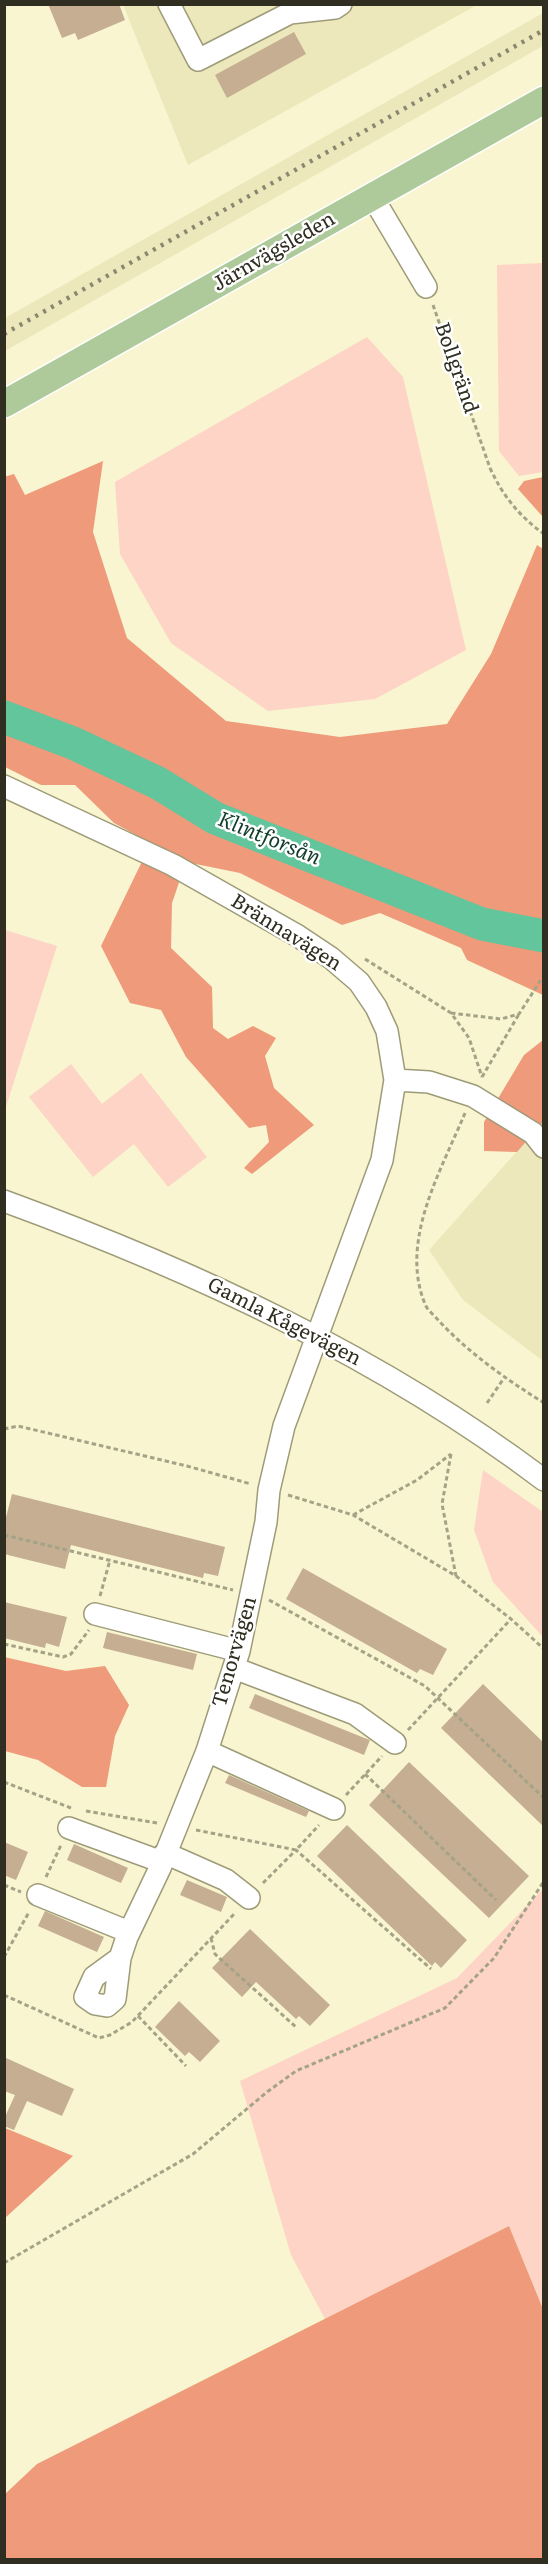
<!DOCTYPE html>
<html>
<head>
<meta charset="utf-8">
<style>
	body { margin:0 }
	#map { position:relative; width:548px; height:2564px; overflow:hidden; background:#f8f5d0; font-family:Literata,serif }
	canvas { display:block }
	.frame { position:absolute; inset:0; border:6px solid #2f2e20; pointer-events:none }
</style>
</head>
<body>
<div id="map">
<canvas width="548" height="2564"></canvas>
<div class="frame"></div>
</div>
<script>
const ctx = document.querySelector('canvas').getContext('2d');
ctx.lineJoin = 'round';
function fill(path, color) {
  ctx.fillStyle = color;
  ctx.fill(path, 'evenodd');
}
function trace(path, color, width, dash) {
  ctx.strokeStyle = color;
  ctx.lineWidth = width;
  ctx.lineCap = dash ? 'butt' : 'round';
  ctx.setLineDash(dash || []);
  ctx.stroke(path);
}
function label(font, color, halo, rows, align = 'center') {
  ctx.font = font + ' Literata,serif';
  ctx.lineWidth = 5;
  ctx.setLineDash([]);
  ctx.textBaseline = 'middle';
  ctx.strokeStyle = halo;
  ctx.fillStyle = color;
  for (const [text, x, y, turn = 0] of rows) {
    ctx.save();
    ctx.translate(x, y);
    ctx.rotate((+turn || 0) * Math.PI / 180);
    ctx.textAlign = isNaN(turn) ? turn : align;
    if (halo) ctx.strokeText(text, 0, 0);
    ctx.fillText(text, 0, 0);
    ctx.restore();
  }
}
fill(new Path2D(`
	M123 5H477L188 165Z
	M543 13V46L5 351V318Z
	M543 1122V1361L463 1300 429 1250Z`), '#ece8bc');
fill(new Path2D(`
	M543 263V472L519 476 499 451 497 265Z
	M367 337 403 377 466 650 375 699 268 711 171 643 120 554 115 482Z
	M5 930 57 946 5 1110 4 930Z
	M71 1064 102 1104 141 1073 207 1157 168 1187 134 1144 93 1177 29 1097Z
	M483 1470 543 1512V1637L493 1582 474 1530Z
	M543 1889V2309L509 2226 325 2319 291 2255 240 2081 457 1978Z`), '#fdd4c5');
fill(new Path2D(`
	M103 461 93 532 127 638 226 721 340 737 447 724 491 654 537 545 543 549V995L467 960 461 948 380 913 342 925 240 873 186 862 172 903 171 948 212 987 213 1028 228 1039 253 1026 276 1038 265 1056 274 1088 314 1125 252 1174 244 1168 269 1142 266 1125 249 1128 186 1057 161 1010 130 1003 101 946 151 843 114 823 75 785H41L5 767 4 477 14 474 25 495Z
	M543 477H544L543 517 518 489 524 481Z
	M543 1040V1122L517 1152 484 1151V1122L524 1055Z
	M4 1657 66 1671 105 1666 129 1705 115 1736 106 1787H82L38 1760 5 1751Z
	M5 2128 73 2156 5 2218Z
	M509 2226 543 2309V2559H5V2494L37 2464Z`), '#ef9a7a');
trace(new Path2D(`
	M4 717 73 743 158 783 215 818 482 924 544 936`), '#62c59c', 33);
fill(new Path2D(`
	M48 4H119L125 20 78 40 75 33 62 38Z
	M294 32 306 54 227 98 215 75Z
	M12 1494 225 1547 218 1576 204 1573 203 1578 71 1545 65 1569 4 1554V1525Z
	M303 1568 447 1649 433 1675 420 1669 417 1673 286 1599Z
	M4 1602 67 1617 59 1647 46 1643 45 1648 4 1638Z
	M107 1632 197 1654 193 1670 103 1648Z
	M483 1684 543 1742V1826L441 1728Z
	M255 1694 367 1739 370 1740 364 1755 249 1708Z
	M409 1762 529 1876 489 1918 369 1805Z
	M229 1775 309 1811 306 1817 225 1783Z
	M347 1825 467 1940 441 1968 435 1962 432 1966 317 1856Z
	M4 1842 28 1852 16 1880 4 1875Z
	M74 1844 128 1868 121 1883 67 1860Z
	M187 1880 227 1897 221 1912 180 1895Z
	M45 1911 104 1937 97 1952 38 1926Z
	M250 1929 330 2005 310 2026 299 2016 296 2019 256 1982 242 1997 212 1968Z
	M179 2001 220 2041 200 2062 189 2052 185 2056 155 2027Z
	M4 2057 74 2089 62 2116 27 2101 14 2130 4 2126V2119L15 2095 4 2091Z`), '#c5ae91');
const minor = new Path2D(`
	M169 4 198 60 290 13 335 8 341 4
	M372 196 426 287
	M4 786 173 865 298 936 331 958 359 982 376 1007 387 1031 395 1080 382 1160 284 1426 269 1490 266 1522 239 1651 207 1751 160 1868 127 1937 120 1958 94 1977 85 1997 95 2004 107 2006 115 1999 120 1958
	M395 1080 429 1082 473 1096 533 1133 544 1147
	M4 1201C195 1271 381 1357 544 1480
	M95 1614 239 1651
	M234 1668 355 1714 395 1743
	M207 1751 334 1809
	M69 1828 162 1862
	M165 1853 226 1880 249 1898
	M38 1895 129 1932`);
const major = new Path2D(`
	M4 404 544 100`);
trace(minor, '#9e9b79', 24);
trace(major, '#fff', 30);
trace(new Path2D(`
	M433 305 490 468C503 496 519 516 544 534
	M365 959 451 1013 469 1038 482 1077
	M451 1013 501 1019 519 1014 544 975
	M482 1077 519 1014
	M465 1113C441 1171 399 1241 425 1304 427 1310 435 1316 439 1321 470 1354 506 1379 544 1403
	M487 1403 504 1378
	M4 1429 18 1426 187 1466 251 1484
	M451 1454 442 1504 456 1576
	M288 1495 353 1515 456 1576 511 1619 544 1649
	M353 1515 417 1480 451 1454
	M4 1535 233 1590
	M100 1596 110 1560
	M269 1600 425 1686 544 1798
	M4 1644 63 1657 71 1654 89 1630
	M408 1730 511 1619
	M365 1774 496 1900
	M4 1782 71 1808
	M346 1795 382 1756
	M86 1811 157 1823
	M196 1830 296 1850 319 1825
	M46 1877 61 1845
	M263 1883 296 1850 431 1969
	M4 1885 21 1892
	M211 1938 215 1954 296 2027
	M4 1957 29 1912
	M4 1995 99 2038 110 2035 132 2022 236 1912
	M138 2016 186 2066
	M4 2263 193 2154 267 2092 296 2071 445 2008 494 1958 544 1881`), '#a5a387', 3, [4.5, 3]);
trace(minor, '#fff', 21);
trace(major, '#aeca9b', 27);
trace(new Path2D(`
	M4 334 544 30`), '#89876f', 4.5, [3, 6]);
label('20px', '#2f2e20', '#fff', [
	["Järnvägsleden",274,252,-30],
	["Bollgränd",456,368,71],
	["Brännavägen",286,933,32],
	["Gamla Kågevägen",284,1322,27],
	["Tenorvägen",235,1652,-74]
]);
label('italic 21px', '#103c2b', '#fff', [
	["Klintforsån",269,839,22]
]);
</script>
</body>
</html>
